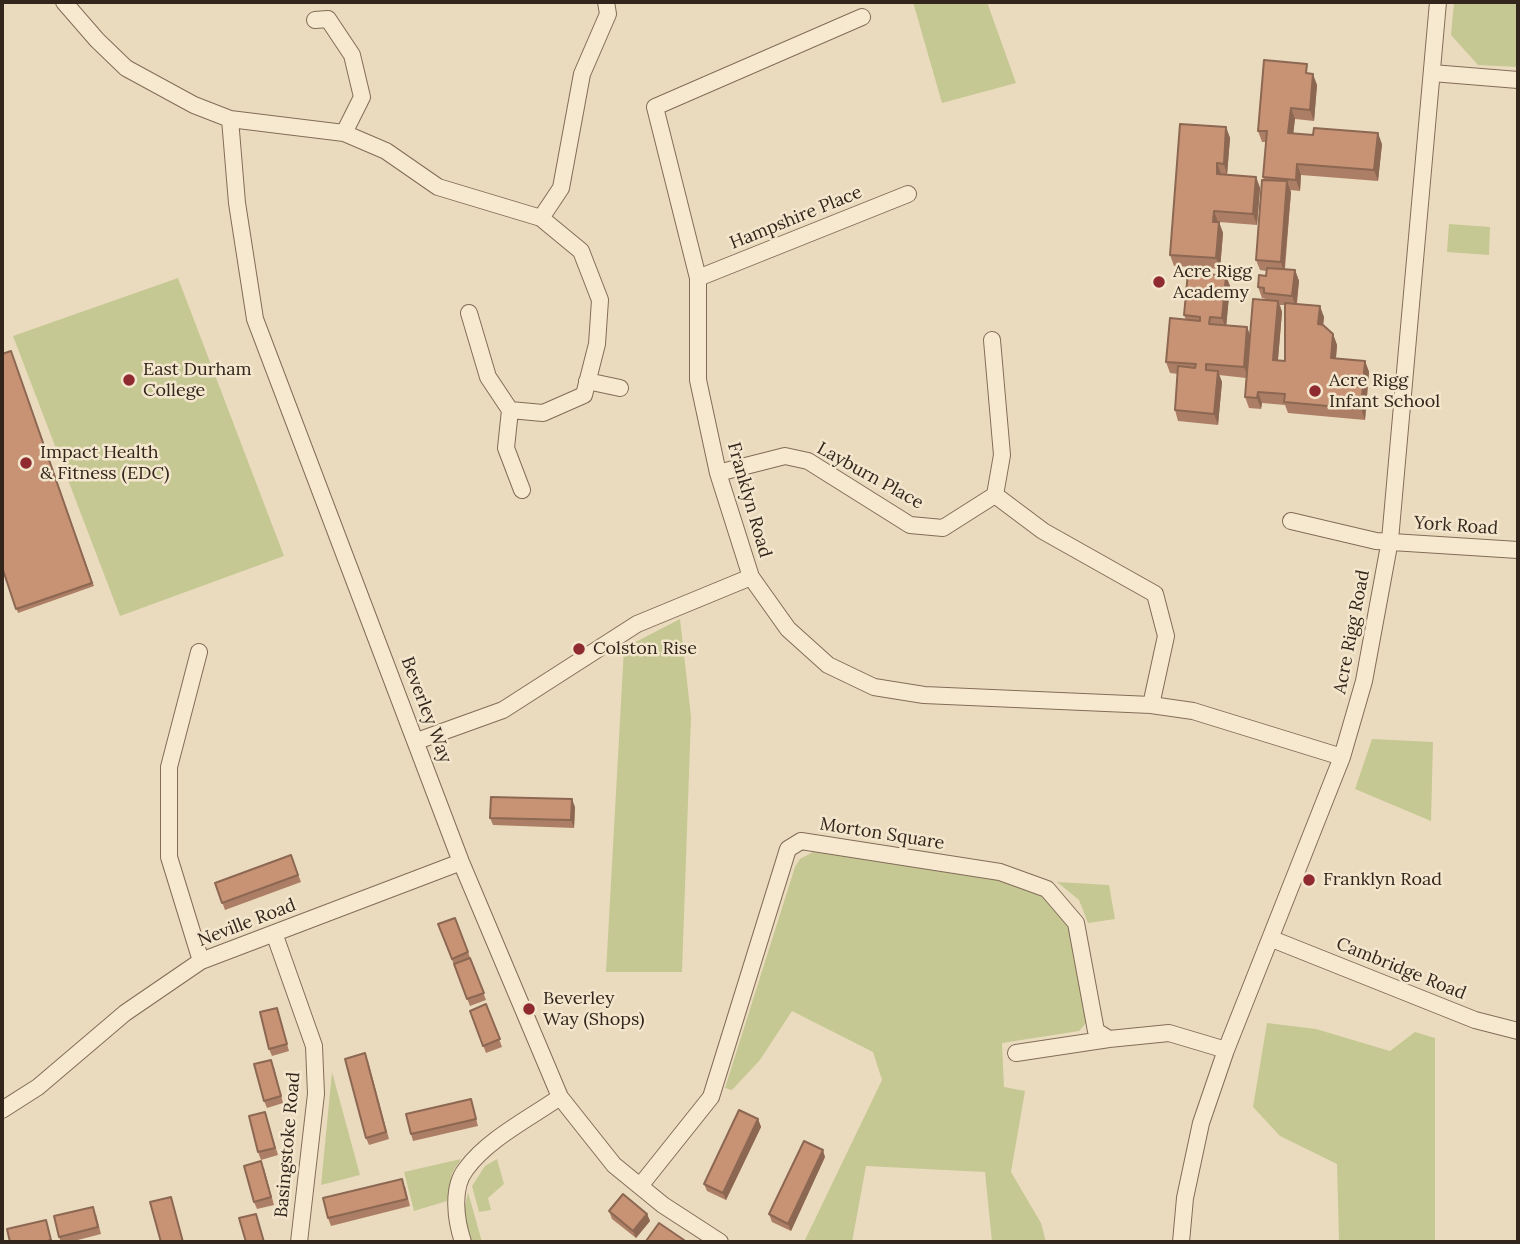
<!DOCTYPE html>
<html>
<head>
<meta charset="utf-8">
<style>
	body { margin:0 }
	#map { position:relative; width:1520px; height:1244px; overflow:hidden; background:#ebdbbe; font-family:Lora,serif }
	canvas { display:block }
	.frame { position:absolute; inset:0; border:4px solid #32261c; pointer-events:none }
</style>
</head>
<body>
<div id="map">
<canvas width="1520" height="1244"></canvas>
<div class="frame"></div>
</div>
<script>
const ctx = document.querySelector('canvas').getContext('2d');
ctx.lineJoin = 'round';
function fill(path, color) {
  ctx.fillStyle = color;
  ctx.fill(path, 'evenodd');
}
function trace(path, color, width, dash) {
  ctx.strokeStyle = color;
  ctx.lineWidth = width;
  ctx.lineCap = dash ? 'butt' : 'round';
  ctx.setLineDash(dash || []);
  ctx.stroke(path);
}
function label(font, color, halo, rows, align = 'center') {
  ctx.font = font + ' Lora,serif';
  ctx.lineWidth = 5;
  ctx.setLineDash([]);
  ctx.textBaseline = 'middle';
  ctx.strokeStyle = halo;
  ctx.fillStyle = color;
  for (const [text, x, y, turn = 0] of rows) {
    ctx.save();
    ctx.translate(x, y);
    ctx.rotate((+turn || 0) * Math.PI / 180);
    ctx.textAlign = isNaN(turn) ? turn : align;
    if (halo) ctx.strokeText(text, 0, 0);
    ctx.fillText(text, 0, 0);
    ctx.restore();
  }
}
fill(new Path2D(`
	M913 2H987L1016 83 942 103Z
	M1454 2H1518V67L1478 65 1451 35Z
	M1449 224 1490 227 1489 255 1447 252Z
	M178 278 284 556 120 616 13 336Z
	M680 619 691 717 682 972H606L624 648Z
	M1372 739 1433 742 1431 821 1355 789Z
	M813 852 926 866 1015 882 1050 901 1072 926 1088 1021 1079 1031 1002 1043 1004 1087 1025 1091 1011 1172 1041 1223 1046 1242H992L985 1172 866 1166 852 1242H804L882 1080 873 1052 792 1011 760 1060 732 1090 725 1088 795 867 800 859Z
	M1057 882 1109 885 1115 919 1088 923 1079 900Z
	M1267 1023 1316 1029 1390 1051 1415 1032 1435 1038V1242H1339L1337 1164 1280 1136 1253 1107Z
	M332 1072 360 1175 321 1185Z
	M461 1159 452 1173 447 1201 414 1211 404 1172Z
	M497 1159 504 1184 488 1198 491 1210 479 1212 472 1186 485 1166Z
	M468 1192 482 1242H471L464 1211Z`), '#c5c893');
const minor = new Path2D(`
	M64 2 97 40 126 68 194 105 230 119 344 133 386 151 438 187 541 218 581 251 600 300 597 344 584 395 543 413 510 410 488 377 469 313
	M862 17 655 107 698 278V380L718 473 751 577 788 629 828 665 874 687 924 695 1151 705 1193 711 1342 757
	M315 20 328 19 352 55 362 97 344 133
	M1432 73 1518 80
	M230 119 237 203 255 319 461 862 560 1097 614 1165 663 1205 720 1242
	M541 218 561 188 582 74 608 14 606 2
	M698 278 908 194
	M587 381 620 388
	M510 410 506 448 522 490
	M718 473 785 456 808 461 910 525 943 528 995 495 1002 455 992 340
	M995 495 1043 531 1155 594 1166 636 1151 705
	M1291 521 1376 541 1518 550
	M199 652 169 767V857L201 961
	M417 741 503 710 637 624 751 577
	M274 933 314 1046 316 1094 299 1242
	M1272 939 1475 1020 1518 1031
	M1016 1053 1109 1039
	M2 1110 38 1087 125 1013 201 961 461 862
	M640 1186 711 1097 788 849 801 841 1000 872 1047 889 1076 923 1096 1031 1109 1039 1169 1033 1226 1050
	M463 1242C456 1221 451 1188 466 1169 488 1139 530 1118 560 1097
	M1181 1242 1185 1198 1201 1123 1226 1050 1342 757 1364 681 1390 540 1438 2`);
trace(minor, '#836c58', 18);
trace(minor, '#f7e9d0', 16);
fill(new Path2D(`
	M1311 74 1317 85 1314 121 1295 119 1293 134 1382 144 1378 181 1301 175 1300 191 1290 190 1291 192 1285 269 1295 270 1299 281 1297 304 1324 317 1323 325 1333 334 1337 345 1336 358 1365 361 1369 372 1365 420 1288 413 1285 405 1262 403 1261 409 1249 408 1245 397 1246 378 1219 375 1222 382 1218 425 1178 421 1175 410 1178 374 1170 373 1166 362 1186 320 1184 315 1226 276 1230 286 1226 325 1247 327 1250 336 1266 300V299L1262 298 1258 287 1266 276V271L1260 270 1256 260 1264 180 1263 177 1266 142H1262L1258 131ZM1280 305H1285V361L1278 360 1282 312Z
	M1226 127 1230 138 1227 175 1256 177 1260 188 1257 225 1219 222 1223 233 1220 269 1174 266 1170 255Z
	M11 351 94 586 18 613 2 567Z
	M575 807 574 828 493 825 490 818Z
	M291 855 301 882 225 910 215 883Z
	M438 924 468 952 486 1000 470 1006Z
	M486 1004 502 1047 486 1053 470 1011Z
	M277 1008 289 1051 272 1056 269 1049Z
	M368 1061 389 1139 369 1145 366 1138Z
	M274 1067 283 1103 267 1108 264 1101Z
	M471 1099 478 1126 413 1141 411 1134Z
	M265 1112 278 1155 261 1160 258 1152Z
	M758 1119 761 1127 726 1200 707 1191 704 1184Z
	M825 1157 791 1231 772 1222 769 1214Z
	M264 1168 274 1205 257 1209 254 1202Z
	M405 1186 410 1206 331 1226 328 1218Z
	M609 1211 647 1214 650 1221 636 1238 612 1219Z
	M96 1214 101 1234 70 1242H61L59 1237Z`), '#ac7e65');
fill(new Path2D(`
	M1313 74 1317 85 1314 121 1310 110Z
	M1291 108 1295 119 1292 144 1288 133Z
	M1226 127 1230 138 1227 175 1224 164Z
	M1378 133 1382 144 1378 181 1374 170Z
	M1217 163 1221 174H1217Z
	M1297 164 1301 175 1300 191 1296 180Z
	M1256 177 1260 188 1257 225 1253 214Z
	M1287 181 1291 192 1284 272 1281 262Z
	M1214 211 1218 222H1213Z
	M1219 222 1223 233 1220 269 1216 258Z
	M1295 270 1299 281 1296 307 1292 296Z
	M1226 276 1230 286 1226 329 1222 318Z
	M1278 301 1282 312 1277 370 1273 360Z
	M1320 306 1324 317 1322 335 1318 324Z
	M1247 327 1251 338 1248 378 1244 367Z
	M1333 334 1337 345 1335 369 1331 358Z
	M1365 361 1369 372 1365 420 1361 409Z
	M1218 371 1222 382 1218 425 1214 414Z
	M1258 392 1262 403 1261 409 1257 398Z
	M572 799 575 807 574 828 571 820Z
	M758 1119 761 1127 726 1200 723 1193Z
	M823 1150 825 1157 791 1231 788 1224Z
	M647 1214 650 1221 636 1238 633 1231Z`), '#8c6752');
const building = new Path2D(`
	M1264 60 1307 64 1306 73 1313 74 1310 110 1291 108 1288 133 1313 135 1314 128 1378 133 1374 170 1297 164 1296 180 1263 177 1267 131H1258Z
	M1180 124 1226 127 1224 164 1217 163V174L1256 177 1253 214 1214 211 1213 222H1219L1216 258 1170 255Z
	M1262 180 1287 181 1281 262 1256 260Z
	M1267 268 1295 270 1292 296 1264 293V288L1258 287 1259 275 1266 276Z
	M1188 272 1226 276 1222 318 1210 317 1209 324 1247 327 1244 367 1206 364V370L1218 371 1214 414 1175 410 1178 366 1195 368 1196 364 1166 362 1170 318 1200 321V317L1184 315Z
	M1253 299 1278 301 1273 360 1285 361V303L1320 306 1318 324 1323 325 1333 334 1331 358 1365 361 1361 409 1284 402 1285 394 1258 392 1257 398 1245 397Z
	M11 351 92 583 16 609 2 567V354Z
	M491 797 572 799 571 820 490 818Z
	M291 855 298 875 222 903 215 883Z
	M455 918 468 952 452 959 438 924Z
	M470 958 484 993 467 999 454 964Z
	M486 1004 500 1039 483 1046 470 1011Z
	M277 1008 287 1044 269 1049 260 1012Z
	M365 1053 386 1132 366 1138 345 1059Z
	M271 1060 281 1096 264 1101 254 1064Z
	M471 1099 476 1119 411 1134 406 1114Z
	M739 1110 758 1119 723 1193 704 1184Z
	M265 1112 275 1148 258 1152 249 1116Z
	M804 1141 823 1150 788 1224 769 1214Z
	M261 1161 271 1197 254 1202 244 1166Z
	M402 1179 407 1199 328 1218 323 1198Z
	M623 1194 647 1214 633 1231 609 1211Z
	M171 1197 183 1242H161L150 1202Z
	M93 1207 98 1227 59 1237 54 1216Z
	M256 1214 264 1242H246L239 1218Z
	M46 1220 51 1240 43 1242H10L7 1229Z
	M659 1223 684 1240 683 1242H648L646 1241Z`);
fill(building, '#c89375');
trace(building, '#8c6752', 2);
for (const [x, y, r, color] of [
	[1159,282,7,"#8f2a30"],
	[129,380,7,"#8f2a30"],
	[1315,391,7,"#8f2a30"],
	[26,463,7,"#8f2a30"],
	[579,649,7,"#8f2a30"],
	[1309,880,7,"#8f2a30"],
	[529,1009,7,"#8f2a30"]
]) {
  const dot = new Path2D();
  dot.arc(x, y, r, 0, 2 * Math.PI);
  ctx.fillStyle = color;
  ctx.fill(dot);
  trace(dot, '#f3e6cd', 2.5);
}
label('18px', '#32261c', '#f3e6cd', [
	["Hampshire Place",796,218,-22],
	["Layburn Place",870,476,29],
	["Franklyn Road",749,500,74],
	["York Road",1456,526,4],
	["Acre Rigg Road",1352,632,-79],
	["Beverley Way",426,710,69],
	["Morton Square",882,834,9],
	["Neville Road",247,923,-21],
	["Cambridge Road",1401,969,22],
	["Basingstoke Road",288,1145,-85]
]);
label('18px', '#32261c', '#f3e6cd', [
	["Acre Rigg",1173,272],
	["Academy",1173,293],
	["East Durham",143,370],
	["College",143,391],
	["Acre Rigg",1329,381],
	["Infant School",1329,402],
	["Impact Health",40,453],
	["& Fitness (EDC)",40,474],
	["Colston Rise",593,649],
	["Franklyn Road",1323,880],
	["Beverley",543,999],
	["Way (Shops)",543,1020]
], 'left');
</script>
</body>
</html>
